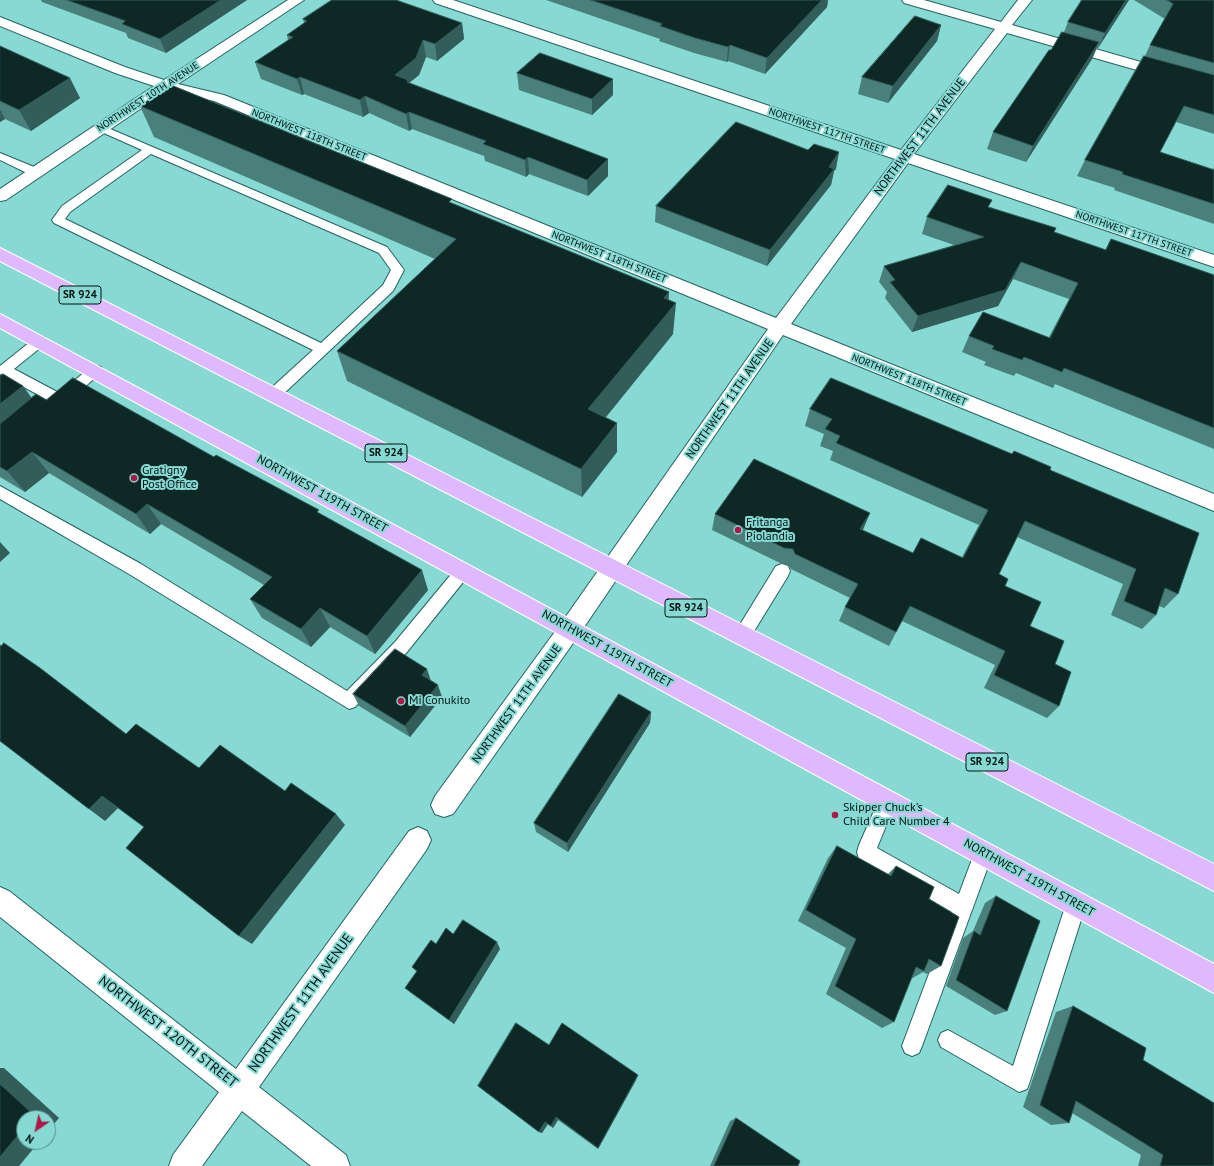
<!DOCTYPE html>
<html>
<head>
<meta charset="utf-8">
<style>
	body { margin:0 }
	#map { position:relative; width:1214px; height:1166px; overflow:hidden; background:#87d9d3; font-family:"PT Sans",sans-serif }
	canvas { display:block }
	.north { position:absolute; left:16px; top:1110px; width:40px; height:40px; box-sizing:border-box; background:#87d9d3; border:1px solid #518a85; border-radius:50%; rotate:214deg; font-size:11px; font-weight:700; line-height:16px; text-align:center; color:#001311 }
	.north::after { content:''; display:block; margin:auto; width:14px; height:18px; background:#ac1848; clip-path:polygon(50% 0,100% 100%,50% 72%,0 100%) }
</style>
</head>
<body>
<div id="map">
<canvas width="1214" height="1166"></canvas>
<div class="north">N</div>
</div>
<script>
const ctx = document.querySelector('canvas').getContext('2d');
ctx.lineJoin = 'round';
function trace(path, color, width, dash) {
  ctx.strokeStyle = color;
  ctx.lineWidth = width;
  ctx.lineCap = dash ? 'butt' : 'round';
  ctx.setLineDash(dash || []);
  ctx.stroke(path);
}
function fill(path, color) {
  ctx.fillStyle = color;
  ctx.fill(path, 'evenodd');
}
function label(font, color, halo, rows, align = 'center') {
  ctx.font = font + ' "PT Sans",sans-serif';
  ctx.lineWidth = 4;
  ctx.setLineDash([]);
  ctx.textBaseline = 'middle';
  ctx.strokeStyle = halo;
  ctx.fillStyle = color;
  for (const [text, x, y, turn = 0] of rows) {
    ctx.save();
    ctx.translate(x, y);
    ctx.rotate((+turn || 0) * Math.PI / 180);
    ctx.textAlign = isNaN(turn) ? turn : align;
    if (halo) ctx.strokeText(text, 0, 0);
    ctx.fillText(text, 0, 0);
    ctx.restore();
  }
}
const service = new Path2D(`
	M101 125 387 247 404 270 393 291 278 399 273 400 268 399 266 395 268 391 313 350 54 223 52 220 62 206 142 150 97 130 95 128 97 126ZM151 154 379 253 391 270 383 285 321 343 65 219 70 212Z
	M0 153 39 169 41 172 35 176 31 175 0 160Z
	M40 336 45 338 47 341 45 344 14 369 59 393 91 367 96 366 101 367 103 371 65 404 60 405 55 404 0 374V366L35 338Z
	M0 486 141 564 347 691 395 642 458 566 464 564 470 566 472 571 407 652 355 707 349 709 129 574 0 499Z
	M782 564 788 566 790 571 788 576 748 641 742 643 736 641 734 636 736 631 776 566Z
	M887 792 893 795 896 801 877 848 959 894 977 846 984 844 991 846 993 853 922 1046 919 1053 912 1056 905 1053 902 1046 952 912 859 859 857 852 859 845 881 795Z
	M1076 894 1083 897 1086 904 1030 1081 1027 1089 1019 1092 941 1047 938 1040 941 1033 948 1030 1013 1066 1066 904 1069 897Z`);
const minor = new Path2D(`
	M288 0H304L178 84 224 95 776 318 895 159 435 3 433 0H453L901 150 995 29 904 3 902 0H924L1001 22 1018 0H1032L1012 25 1214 83V92L1007 33 914 154 1214 255V267L908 163 791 324 1214 494V511L783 335 578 636 453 814 444 817 435 814 431 805 435 796 562 622 768 329 214 101 168 90 6 200 0 201V189L154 86 115 73 0 26V17L125 67 164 80Z
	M418 827 427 831 431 840 427 849 259 1087 346 1155 350 1166H311L242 1111 202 1166H169L173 1155 219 1092 0 917V887L9 891 236 1069 409 831Z`);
const trunk = new Path2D(`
	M0 248 1214 864V891L0 261Z
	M0 314 1214 964V993L0 328Z`);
trace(service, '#246360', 2);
trace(minor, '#246360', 2);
trace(trunk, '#fff', 2);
fill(service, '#fff');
fill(minor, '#fff');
fill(trunk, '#e0b8fe');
fill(new Path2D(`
	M39 0H247L166 53 128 38 126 33 42 2 41 0Z
	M546 0H828L827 7 765 74 728 61 727 62 694 53 659 41 660 39Z
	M1081 0H1129L1098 48H1097L1092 59 1026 162 987 149 993 132 1064 32 1068 22 1080 3Z
	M1134 0H1214V134L1176 122 1160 152 1213 169 1214 168V224L1114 190 1115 188 1077 176 1085 160 1145 56 1150 45 1165 19Z
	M303 19 462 23 464 39 437 61 426 57 419 75 409 83 608 176 588 196 529 174 526 177 509 170 485 161 484 156 412 129 409 131 369 113 363 117 304 94 302 95 261 79 255 62 288 40 287 35 304 23Z
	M941 25 937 41 888 103 858 94 862 77Z
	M0 46 80 98 31 131 5 119 0 122Z
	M517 73 613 79V95L592 115 519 90Z
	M140 106 453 204 669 292 668 300 673 334 606 417 617 452 582 497 347 381 337 351 435 259 154 137Z
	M836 169 834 171 831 185 767 266 655 222 656 206Z
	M990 207 1054 232 1105 250 1111 239 1214 275V449L1055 384 1053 388 1016 373 1014 376 984 365 986 362 962 352 969 336 1049 337 1069 299 1013 279 998 306 912 332 885 298 887 292 879 282 884 266 954 245 922 234 927 217Z
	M0 376 23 386 31 398 46 400 214 457 320 514 428 590 375 654 330 627 311 647 262 618 250 599 264 585 161 524 150 534 49 473 25 492 0 477Z
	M810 409 1012 454 1050 470 1178 594 1164 608 1159 606 1156 615 1142 629 1111 615 1123 584 1017 537 999 574 1030 626 1055 664 1059 706 1047 718 984 688 995 665 902 621 889 646 839 621 845 607 850 598 791 569 788 565 780 563 712 530 715 514 870 513 863 530 913 553 962 557 979 525 830 460 833 451 820 446 824 434 805 426Z
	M431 681 442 697 410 737 359 706 353 694Z
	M651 712 650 723 568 852 536 832 534 823Z
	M837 846 888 874 896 866 929 899 941 966 927 974 923 972 911 979 894 1022 882 1028 826 994 846 948 798 921 828 858Z
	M996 896 1007 1011 995 1015 946 986 963 938 973 931 985 903Z
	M453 934 500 949 454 1024 411 993 405 988 417 972 412 967 436 944Z
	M1073 1006 1143 1060 1214 1166H1138L1141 1155 1072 1113 1069 1123 1051 1125 1023 1107 1056 1012Z
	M549 1045 636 1080 598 1149 558 1120 553 1128 548 1124 542 1133 539 1132Z
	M736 1118 798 1166H710L730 1121Z`), '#4a807c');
fill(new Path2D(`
	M221 0H247L166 53 160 39Z
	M822 0H828L827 7 765 74 767 58Z
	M1126 0H1129L1098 48 1105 33Z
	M462 23 464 39 437 61 435 44Z
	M941 25 937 41 888 103 893 86Z
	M423 40 426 57 419 75 409 83 395 75Z
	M1099 42 1092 59 1026 162 1033 146Z
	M730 45 728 61 727 62 728 47Z
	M300 77 304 94 302 95 297 79Z
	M70 78 80 98 31 131 19 110Z
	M613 79V95L592 115V99Z
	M365 96 369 113 363 117 360 100Z
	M0 109 5 119 0 122Z
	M409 112 412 129 409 131 406 114Z
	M839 152 836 169 834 171 831 185 767 266 770 250Z
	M528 157 529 174 526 177 525 160Z
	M608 159V176L588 196 587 180Z
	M1021 262 1013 279 998 306 912 332 918 316Z
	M669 292 668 313 676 303 673 334 589 438 588 409Z
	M23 386 39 408 0 440V404Z
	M617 423V452L582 497 581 469Z
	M32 452 49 473 25 492 7 471Z
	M147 504 161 524 150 534 136 514Z
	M870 513 863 529 854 544 860 529Z
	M0 542 10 553 0 562Z
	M422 570 428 590 375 654 367 636Z
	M320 608 330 627 311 647 301 629Z
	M427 669 431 681 422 675Z
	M438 685 442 697 410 737 405 726Z
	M651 712 650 723 568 852 567 843Z
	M102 796 118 808 105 821 89 809Z
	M336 814 345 825 252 944 239 936Z
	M497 942 500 949 454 1024 449 1020Z
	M0 1068H4L59 1118 48 1131V1118H32L0 1084Z
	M638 1075 636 1080 598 1149V1148Z
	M556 1117 558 1120 553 1128 551 1126Z
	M545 1122 548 1124 542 1133 539 1132Z
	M24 1128V1142H39L19 1166H0V1157Z`), '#325d5a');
const building = new Path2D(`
	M67 0H221L160 39 122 24 125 21Z
	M332 0H396L462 23 435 44 423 40 416 58 395 75 408 80 407 82 608 159 587 180 528 157 525 160 507 153 483 144 486 141 409 112 406 114 365 96 360 100 300 77 297 79 255 62 293 37 287 35 307 21 303 19Z
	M591 0H822L767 58 730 45 728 47 695 38 660 26 662 24Z
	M1082 0H1126L1105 33 1068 22Z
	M1167 0H1214V63L1150 45 1173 4Z
	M915 16 941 25 893 86 862 77Z
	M1062 32 1099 42 1033 146 993 132 1049 50H1051Z
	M0 46 70 78 19 110 0 101Z
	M540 53 613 79 592 99 517 73Z
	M1144 56 1214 75V115L1184 106 1160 152 1214 170V204L1122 174 1123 172 1085 160Z
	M171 85 452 199 449 202 669 292 664 298 676 303 588 409 617 423 581 469 337 351 456 239 140 106Z
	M736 122 808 150 814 144 839 152 829 167 834 169 770 250 656 206Z
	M948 185 992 200 988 207 1056 228 1054 232 1106 250 1111 239 1214 275V428L1064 368 1062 372 1024 357 1022 360 992 349 994 346 969 336 983 312 1050 338 1078 283 1021 262 1005 290 918 316 890 282 895 280 884 266 984 237 927 217Z
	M3 374 23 386 0 404V376Z
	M73 378 214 457 216 455 319 510 317 512 422 570 367 636 320 608 301 629 250 599 272 577 147 504 136 514 32 452 7 471 0 467V424L36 394 46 400Z
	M831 378 1012 454 1014 451 1051 467 1050 470 1199 533 1178 594 1165 588 1156 615 1124 601 1136 569 1025 521 999 574 1008 579 1005 586 1041 602 1030 626 1064 641 1055 664 1071 672 1059 706 994 675 1005 651 910 606 896 632 845 607 858 584 795 554 793 549 784 548 715 514 754 459 870 513 860 529 913 553 921 538 963 558 988 510 836 443 840 436 825 429 832 419 810 409Z
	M4 643 40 668 126 734 136 724 199 768 220 745 285 791 291 783 336 814 239 936 126 848 144 827 102 796 89 809 0 741V645L1 646Z
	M395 649 427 669 422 675 438 685 405 726 353 694Z
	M619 694 651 712 567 843 534 823Z
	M837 846 891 876 896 866 934 887 929 899 959 917 941 966 929 959 924 971 916 967 894 1022 835 986 856 939 806 910Z
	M996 896 1040 921 1007 1011 956 980 974 931 980 935Z
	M463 920 497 942 449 1020 405 988 417 971 412 967 431 940 436 944 446 928 453 934Z
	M1073 1006 1146 1048 1143 1060 1214 1103V1166H1160L1163 1155 1076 1101 1069 1123 1040 1105Z
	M516 1023 549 1045 562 1023 638 1075 598 1148 556 1117 551 1126 545 1122 539 1132 478 1086Z
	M0 1084 34 1115 32 1118H24V1128L0 1157Z
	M736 1118 800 1161 798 1166H714Z`);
fill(building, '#0e2826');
trace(building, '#325d5a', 1);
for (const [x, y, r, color] of [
	[134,478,4,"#ac1848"],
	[738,530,4,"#ac1848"],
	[401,701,4,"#ac1848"],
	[835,815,4,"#ac1848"]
]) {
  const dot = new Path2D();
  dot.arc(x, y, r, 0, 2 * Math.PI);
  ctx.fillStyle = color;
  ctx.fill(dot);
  trace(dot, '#87d9d3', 1.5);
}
label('10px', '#001311', '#87d9d3', [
	["NORTHWEST 10TH AVENUE",148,97,-33],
	["NORTHWEST 117TH STREET",827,131,19],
	["NORTHWEST 118TH STREET",309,135,22],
	["NORTHWEST 117TH STREET",1134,234,19],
	["NORTHWEST 118TH STREET",609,257,22],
	["NORTHWEST 118TH STREET",909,380,22]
]);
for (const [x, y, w] of [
	[80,295,42],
	[386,453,42],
	[686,608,42],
	[987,762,42]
]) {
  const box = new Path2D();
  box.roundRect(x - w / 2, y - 9, w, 18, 3);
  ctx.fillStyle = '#87d9d3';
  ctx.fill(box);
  trace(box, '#001311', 1);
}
label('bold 11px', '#001311', null, [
	["SR 924",80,295],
	["SR 924",386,453],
	["SR 924",686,608],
	["SR 924",987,762]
]);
label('12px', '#001311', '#87d9d3', [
	["NORTHWEST 11TH AVENUE",920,137,-53],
	["NORTHWEST 11TH AVENUE",730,399,-55],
	["NORTHWEST 119TH STREET",322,494,29],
	["NORTHWEST 119TH STREET",607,649,29],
	["NORTHWEST 11TH AVENUE",517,704,-54],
	["NORTHWEST 119TH STREET",1029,878,29]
]);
label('12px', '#001311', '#87d9d3', [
	["Gratigny",142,471],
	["Post Office",142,485],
	["Fritanga",746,523],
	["Piolandia",746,537],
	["Mi Conukito",409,701],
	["Skipper Chuck's",843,808],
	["Child Care Number 4",843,822]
], 'left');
label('14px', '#001311', '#87d9d3', [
	["NORTHWEST 11TH AVENUE",301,1003,-54],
	["NORTHWEST 120TH STREET",168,1032,38]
]);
</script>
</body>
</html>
